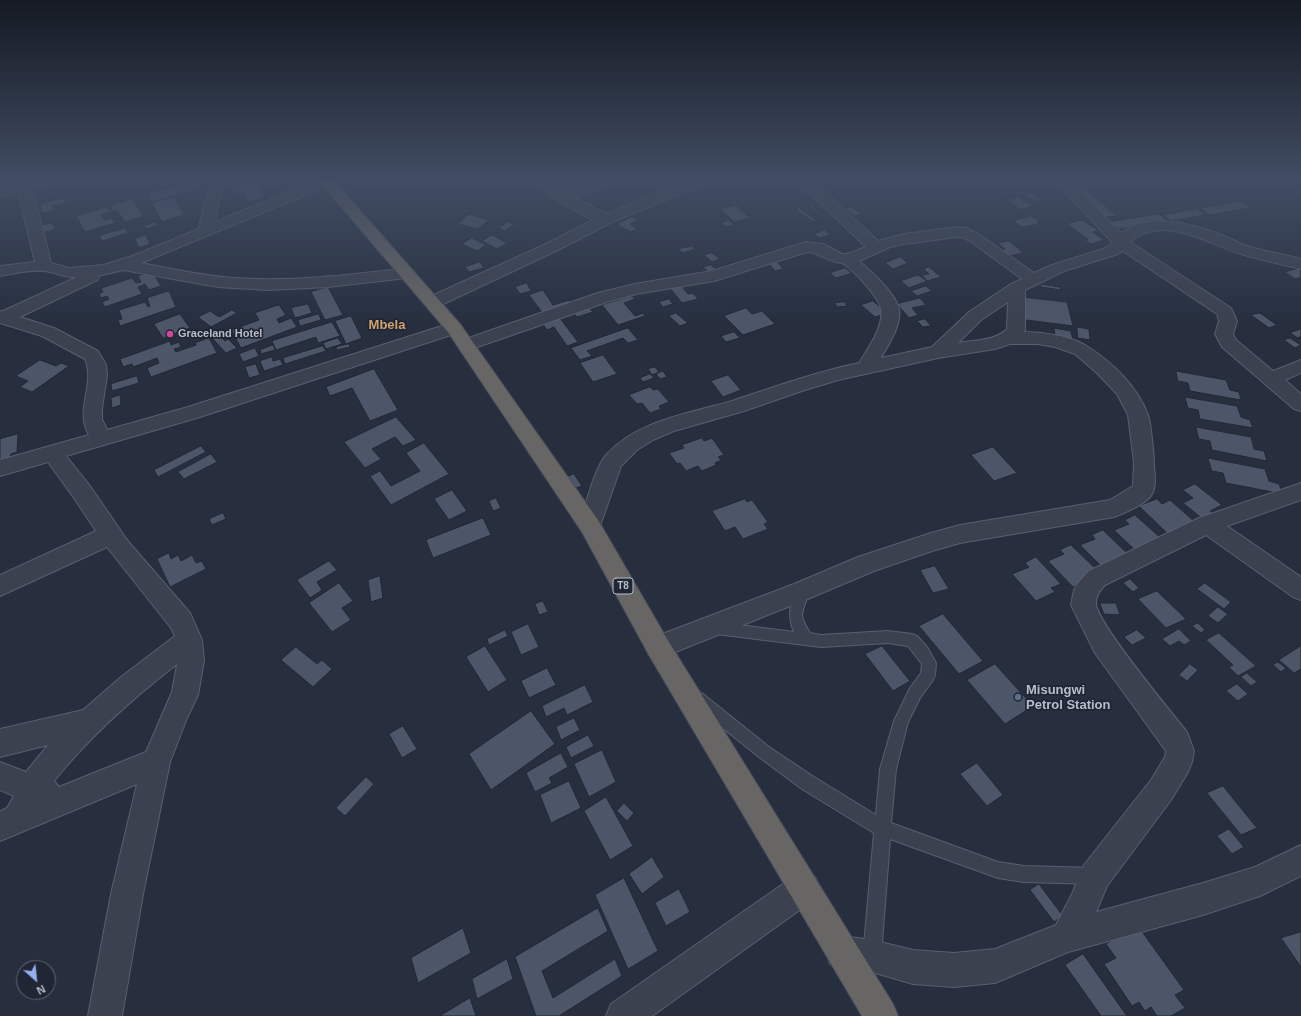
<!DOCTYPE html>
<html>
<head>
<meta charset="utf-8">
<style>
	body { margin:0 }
	#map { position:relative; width:1301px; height:1016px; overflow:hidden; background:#272f3f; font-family:Helvetica,sans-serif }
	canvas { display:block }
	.north { position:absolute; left:16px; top:960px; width:40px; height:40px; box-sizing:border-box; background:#202634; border:1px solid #5d6270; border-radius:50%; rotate:153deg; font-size:11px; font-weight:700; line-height:16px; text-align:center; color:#b8bdca }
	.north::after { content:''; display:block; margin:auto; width:14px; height:18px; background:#94aff2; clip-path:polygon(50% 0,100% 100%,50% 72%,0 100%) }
</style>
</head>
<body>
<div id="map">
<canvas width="1301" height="1016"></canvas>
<div class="north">N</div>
</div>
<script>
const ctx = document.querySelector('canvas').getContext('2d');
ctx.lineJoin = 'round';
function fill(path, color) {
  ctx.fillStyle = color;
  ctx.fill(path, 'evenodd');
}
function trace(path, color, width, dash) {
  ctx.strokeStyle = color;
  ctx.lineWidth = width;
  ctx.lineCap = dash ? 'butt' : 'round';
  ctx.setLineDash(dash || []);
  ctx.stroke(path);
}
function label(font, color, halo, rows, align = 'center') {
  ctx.font = font + ' Helvetica,sans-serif';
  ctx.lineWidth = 3.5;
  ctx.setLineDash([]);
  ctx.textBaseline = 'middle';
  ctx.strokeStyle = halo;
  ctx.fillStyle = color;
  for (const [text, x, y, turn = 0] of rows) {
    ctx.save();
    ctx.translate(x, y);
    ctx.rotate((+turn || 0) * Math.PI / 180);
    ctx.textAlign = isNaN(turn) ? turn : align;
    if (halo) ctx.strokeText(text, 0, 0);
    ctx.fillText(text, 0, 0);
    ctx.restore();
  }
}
const building = new Path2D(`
	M191 182H193L197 189 152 202 148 194Z
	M233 182H255L265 197 249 202 243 193 235 195 231 189 236 187Z
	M41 183 54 184 48 189 34 188Z
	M1083 187 1117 216 1104 217 1071 189Z
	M1030 193 1042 200 1036 202 1024 194Z
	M174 197 184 215 162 222 152 203Z
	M1018 197 1033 206 1021 210 1007 200Z
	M65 198 67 202 53 206 54 211 42 214 40 204Z
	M132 199 144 216 125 222 117 210 113 211 110 206Z
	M1242 202 1251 208 1209 215 1200 208Z
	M736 205 750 218 734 222 720 209Z
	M807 205 825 218 813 222 795 209Z
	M811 205 826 217 815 220 800 208Z
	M107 207 111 212 101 215 105 220 112 218 115 223 85 232 76 216Z
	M852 207 861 214 855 216 845 209Z
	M1197 209 1206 215 1171 221 1163 215Z
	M469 214 489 220 478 229 458 224Z
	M1159 214 1168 221 1119 229 1110 222Z
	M1031 216 1040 222 1037 223 1039 224 1022 227 1013 221Z
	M632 217 638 220 630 224 637 229 630 232 617 224Z
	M729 220 734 225 726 227 721 223Z
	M1082 220 1099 231 1093 232 1104 240 1091 244 1085 240 1088 239 1067 224Z
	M156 222 158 225 146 229 144 226Z
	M508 222 514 224 505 231 499 228Z
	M52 223 56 229 43 233 39 226Z
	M125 228 128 233 102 241 99 236Z
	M825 230 830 235 819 238 814 234Z
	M146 235 150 244 139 248 135 239Z
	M492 235 507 243 497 249 482 241Z
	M472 238 486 245 477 251 462 244Z
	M1009 241 1023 253 1004 257 997 251 1005 249 998 243Z
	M692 246 695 249 682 253 679 249Z
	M712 253 720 259 712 262 704 255Z
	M900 257 908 263 893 269 885 263Z
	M775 259 783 269 775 271 767 261Z
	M480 262 484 268 469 272 465 267Z
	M711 265 716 269 708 272 703 267Z
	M929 267 941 277 927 281 922 275 929 274 924 269Z
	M845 268 852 273 836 278 830 273Z
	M1300 268 1301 277 1295 279 1285 272Z
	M152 271 161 286 149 290 145 284 138 287 142 294 105 307 102 302 109 299 107 296 101 298 99 294 103 292 101 288 132 278 136 283 141 282 138 276Z
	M918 275 927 281 909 288 901 281Z
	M527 283 531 291 520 294 515 287Z
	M1040 284 1060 287 1061 290 1041 287Z
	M681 285 688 294 693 293 698 299 682 303 670 288Z
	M926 286 932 291 917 296 911 291Z
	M328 287 343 315 325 320 311 292Z
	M543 290 553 305 569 300 572 304 544 315 529 295Z
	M169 291 176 307 120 326 118 320 122 319 119 310 145 302 148 307 150 306 147 298Z
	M632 296 635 299 624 303 635 316 643 313 645 316 618 325 602 305Z
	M1022 297 1067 302 1073 326 1026 320Z
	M920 298 926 305 912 308 918 315 909 318 897 304Z
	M669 299 673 304 663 307 659 302Z
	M873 301 887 313 875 317 861 305Z
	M845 302 847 306 837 307 835 303Z
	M308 304 312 313 295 318 291 308Z
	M279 305 286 315 277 319 279 323 291 318 297 327 241 348 231 330 259 320 255 313Z
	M588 306 593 312 577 317 572 311Z
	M746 308 752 314 762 311 775 324 743 335 724 316Z
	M232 310 237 313 211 327 198 317 210 311 219 317Z
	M676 313 688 323 680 326 669 316Z
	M1260 313 1277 325 1269 328 1251 315Z
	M180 314 190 328 163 338 154 324Z
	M319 314 321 320 300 326 298 320Z
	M351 316 362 338 346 344 335 321Z
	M559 317 578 342 567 346 554 327 547 330 542 323Z
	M925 319 931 326 923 327 917 321Z
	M332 322 340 336 318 343 316 337 276 350 272 341Z
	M1077 327 1089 329 1090 340 1078 338Z
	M628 328 638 340 628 343 623 338 587 351 592 356 580 360 571 348Z
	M1054 328 1071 331 1073 340 1056 338Z
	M1301 329V336L1298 338 1290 333Z
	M734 332 740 338 726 342 721 336Z
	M218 334 225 341 228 339 237 348 226 353 211 337Z
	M209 338 217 353 151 377 147 368 159 363 157 358 133 367 132 364 123 367 120 359 170 341 171 345 179 342 181 347 174 349 176 352 196 345 195 343Z
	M338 338 342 344 326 349 323 343Z
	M1290 338 1301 345 1295 348 1284 340Z
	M349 344 350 347 337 350 336 347Z
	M273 345 275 350 261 354 260 350Z
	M323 346 326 351 285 364 283 358Z
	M255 348 259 356 243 362 239 354Z
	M603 355 617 374 593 382 580 363Z
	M272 357 273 361 280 359 283 365 264 371 260 361Z
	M40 360 56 366 61 363 69 366 32 392 20 387 28 381 16 376Z
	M256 364 260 375 249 378 245 367Z
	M655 367 659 372 652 375 648 369Z
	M374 369 398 410 370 421 352 388 330 396 326 387Z
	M663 371 667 377 660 379 656 374Z
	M1176 371 1226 380 1230 390 1239 392 1241 400 1190 391 1188 383 1178 381Z
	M650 374 654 378 643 382 640 378Z
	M728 375 741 390 723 397 711 381Z
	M137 376 139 383 112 391 111 384Z
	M650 387 653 390 658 389 669 402 659 406 661 409 650 413 642 403 637 404 629 395Z
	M120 395 121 405 112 408 111 398Z
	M1185 397 1237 406 1241 417 1250 420 1253 428 1200 419 1198 410 1188 408Z
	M396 417 416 440 403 446 395 437 372 449 381 459 365 468 344 442Z
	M1196 427 1251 437 1254 449 1264 451 1267 461 1212 450 1210 441 1199 439Z
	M18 434 17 452 11 454 10 459 0 462V439Z
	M702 438 704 441 712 438 724 455 718 457 721 460 715 463 716 465 702 471 698 466 686 471 680 463 677 464 669 453 684 448 682 445Z
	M424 443 449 474 391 505 370 476 380 471 391 486 420 471 406 453Z
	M201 446 206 452 158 477 154 470Z
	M993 447 1017 473 994 481 971 455Z
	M211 454 217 462 184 479 178 472Z
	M1208 458 1265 469 1269 481 1279 484 1283 494 1226 483 1223 473 1212 471Z
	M574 474 582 486 573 489 566 477Z
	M1195 484 1222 505 1210 511 1214 515 1204 520 1183 503 1193 498 1183 490Z
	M452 490 467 511 449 520 434 499Z
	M496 498 501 508 493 511 489 501Z
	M745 499 747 502 752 500 768 522 764 524 768 529 743 539 735 527 725 531 712 511Z
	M1157 499 1162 504 1170 500 1195 522 1172 538 1139 506Z
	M223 513 226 519 212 525 209 519Z
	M1135 515 1162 539 1140 555 1114 530 1129 524 1125 520Z
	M483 518 491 535 433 558 426 540Z
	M1103 530 1129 555 1106 571 1080 545 1095 539 1092 535Z
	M1071 545 1097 570 1090 579 1073 587 1048 561 1064 554 1060 550Z
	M169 553 171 559 178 555 181 561 192 555 196 563 202 561 206 569 170 587 157 559Z
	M1036 557 1061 584 1051 588 1055 592 1036 601 1012 574 1029 567 1025 563Z
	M329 561 337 570 317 582 322 590 310 598 297 580Z
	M935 566 949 589 933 593 920 570Z
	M380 576 383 598 371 602 368 580Z
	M1130 579 1139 588 1133 592 1123 583Z
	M339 583 353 601 342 608 351 620 332 632 309 603Z
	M1205 583 1231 602 1224 609 1197 589Z
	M1157 591 1186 619 1166 628 1138 599Z
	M543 601 548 612 539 615 535 604Z
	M1100 603H1116L1120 615 1104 614Z
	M1218 607 1228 614 1218 623 1208 616Z
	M943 614 983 661 959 674 919 626Z
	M1198 623 1205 630 1201 633 1192 626Z
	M528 624 539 647 521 655 511 632Z
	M1179 629 1191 641 1184 645 1179 641 1170 646 1162 639Z
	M505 630 508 636 489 645 487 639Z
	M1137 630 1146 638 1132 645 1124 637Z
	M1219 633 1256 666 1238 676 1229 667 1233 665 1206 640Z
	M485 646 507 680 488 692 466 657Z
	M882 646 910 681 893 691 865 654Z
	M1301 646V669L1294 673 1279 660Z
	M296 647 317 664 322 660 332 669 313 687 281 660Z
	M1278 662 1286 668 1281 672 1273 665Z
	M995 664 1033 706 1005 724 967 680Z
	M1190 664 1198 670 1187 681 1179 675Z
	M547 668 556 685 529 698 521 681Z
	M1247 673 1257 682 1251 686 1241 677Z
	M1237 684 1248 694 1238 701 1226 691Z
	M585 685 593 702 567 715 564 708 546 717 542 706Z
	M531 711 555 744 491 790 469 754Z
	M574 718 580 730 561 740 556 727Z
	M403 726 417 749 402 758 389 734Z
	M588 735 594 746 571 758 566 747Z
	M602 750 616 782 589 797 574 764Z
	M561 753 568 767 549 778 552 783 535 792 526 773Z
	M977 763 1003 795 987 806 960 774Z
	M366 777 374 784 345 816 336 808Z
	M569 781 581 808 551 823 540 795Z
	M1223 786 1257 828 1241 835 1207 793Z
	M606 797 633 846 610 860 584 811Z
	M624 803 634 813 627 821 617 811Z
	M1229 829 1244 847 1232 854 1217 836Z
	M652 857 664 877 642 894 629 874Z
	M624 878 658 951 628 969 595 895Z
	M1039 884 1063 916 1054 922 1030 890Z
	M679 889 690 912 666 926 655 903Z
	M598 908 608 931 542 971 553 998 615 959 622 976 559 1016H536L515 957Z
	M1138 926 1184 990 1175 995 1185 1008 1171 1016H1157L1151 1007 1145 1011 1139 1002 1132 1006 1104 964 1116 958 1106 944Z
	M463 928 471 953 418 983 411 958Z
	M1301 932V967L1281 938Z
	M1083 954 1127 1016H1101L1065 965Z
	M507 959 513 979 477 999 472 979Z
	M470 998 476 1016H440Z`);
fill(building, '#4d5668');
trace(building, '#222836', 1);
const service = new Path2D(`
	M802 585 807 587C811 596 802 606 802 616 803 622 807 628 810 633L821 635 888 631 912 634 917 636 927 647 936 663 935 675 933 680 920 698 908 722 896 769 891 823 998 862 1024 866 1095 868 1101 870 1103 876 1101 882 1095 884 1024 882 998 878 890 839 881 956 878 962 872 965 866 962 863 956 874 833 802 789 759 757 693 704 691 699 693 694 698 692 703 694 769 747 814 777 876 815 880 769 894 721 910 688 921 673 922 664 908 646 888 643 821 647 716 634 711 632 709 628 711 624 716 622 794 632C787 616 790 602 797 587Z`);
const minor = new Path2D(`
	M19 182H42L40 185 32 188 51 263 69 268 104 265 135 255 199 229 204 204 212 182H226L218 204 215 222 313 182H332L330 185 141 263C172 269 203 276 234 278 292 282 349 275 407 268L413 270 415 273 413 276 407 278 328 287 269 290 218 287 123 270 98 276 99 277 97 280 20 317 54 328 98 351 106 365 107 375 102 408V419L107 430 188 407 448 324 454 322 460 324 463 328 460 332 200 417 66 456 90 486 127 540 190 613 202 640 204 660 198 695 187 718 170 762 143 894 122 1016H88L111 894 137 784 0 841V811L7 808 14 796 0 790V762L26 772 48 745 0 757V729L83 710 121 677 175 636 171 628 107 547 0 596V575L96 531 74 498 48 462 0 476V460L89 435C74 410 96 384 85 359L42 336 0 323V311H3L77 277C65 278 55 272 44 271 30 269 14 274 0 276V266L35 262 18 192 0 197V188ZM177 664 172 692 146 752 59 787 54 781C90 736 132 699 177 664Z
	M534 182H550L564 192 591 182H610L608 185 575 198 606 214 685 182H704L702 185 610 223 558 250 439 306 433 307 427 306 424 302 427 298 546 244 593 220 558 201Z
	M794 182H810L825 192 878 241 904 234 957 227 966 228 980 235 1034 273 1052 265 1103 249 1113 243 1056 182H1071L1121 233C1147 213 1188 222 1216 233 1227 237 1238 243 1250 247 1267 252 1284 254 1301 259V269C1281 264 1261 260 1241 254 1209 244 1162 213 1130 242L1231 308 1237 321 1233 334 1236 340 1273 371 1301 360V373L1285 380 1301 394V411L1294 409 1222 347 1215 334 1219 321 1217 314 1123 251 1115 255 1064 271 1025 290V330L1023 332C1042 332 1073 336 1088 347 1112 362 1138 387 1148 415 1151 424 1154 455 1154 466 1155 477 1157 490 1149 498 1143 505 1122 514 1114 517L960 543 932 551 874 571 810 598 658 659 649 655 645 647 649 639 794 584 858 557 931 533 960 525 1110 500 1133 486 1134 462 1128 415 1117 394 1098 374 1075 354 1055 347 1038 344H1010L995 349 938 358 838 380 805 390 744 411 674 431 653 440 637 450 621 466 598 532 590 535 582 532 579 526C585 508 594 469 606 455 638 420 688 414 732 401 774 387 816 372 859 363 868 348 884 327 881 309 879 297 855 272 844 264 841 262 836 263 833 261 823 258 817 252 807 252L714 281 636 294 610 301 466 351 460 349 457 345 460 341 598 293 635 284 712 271 806 242 823 244 842 254H847L866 247 815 198ZM957 237H962L970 241 1022 279 1011 284 969 312 932 347 881 358C888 345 902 325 899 309 895 292 871 272 859 261L890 247 904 244ZM1008 302 1007 329C995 341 974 340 958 343L981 320Z
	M1301 483V500L1227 526 1301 577V600L1293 597 1206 535 1105 585C1100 591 1096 595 1096 603 1095 621 1172 713 1187 732L1194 751 1192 762 1188 772 1171 800 1107 886 1096 912 1203 883 1255 867 1301 845V876L1260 896 1203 915 1068 952 995 983 954 987 913 984 872 972 842 968 830 964 826 952 830 940 842 936 872 940 913 950 954 953 995 949 1056 925 1072 894 1084 865 1151 780 1165 757 1166 751 1095 653 1071 605 1074 590 1078 583 1089 571 1199 518Z
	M804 872 815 877 820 888 815 899 652 1016H606L611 1004 793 877Z`);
const trunk = new Path2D(`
	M320 182H335L460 324 598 520 667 639 893 1004 898 1016H862L649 655 582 532 448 332Z`);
trace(service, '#595f6d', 2);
trace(minor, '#595f6d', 2);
trace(trunk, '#464c5a', 2);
fill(service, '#3b414f');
fill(minor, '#3b414f');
fill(trunk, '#676664');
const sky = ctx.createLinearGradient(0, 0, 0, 324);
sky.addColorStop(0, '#151a23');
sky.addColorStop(0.56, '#414d63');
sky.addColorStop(1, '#414d6300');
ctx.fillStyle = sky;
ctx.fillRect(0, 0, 1301, 324);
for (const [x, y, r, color] of [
	[170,334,4,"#d1479c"],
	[1018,697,4,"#5c6f8a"]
]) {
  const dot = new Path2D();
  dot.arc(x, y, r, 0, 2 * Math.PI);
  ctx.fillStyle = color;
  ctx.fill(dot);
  trace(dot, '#202634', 1.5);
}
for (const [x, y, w] of [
	[623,586,20]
]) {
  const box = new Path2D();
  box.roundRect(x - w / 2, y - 8, w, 16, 3);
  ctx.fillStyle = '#202634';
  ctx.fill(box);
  trace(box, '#b8bdca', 1);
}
label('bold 10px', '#b8bdca', null, [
	["T8",623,586]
]);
label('bold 11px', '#b8bdca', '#202634', [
	["Graceland Hotel",178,334]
], 'left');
label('bold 13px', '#d0a16d', '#202634', [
	["Mbela",387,325]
]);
label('bold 13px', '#b8bdca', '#202634', [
	["Misungwi",1026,690],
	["Petrol Station",1026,705]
], 'left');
</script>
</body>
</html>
